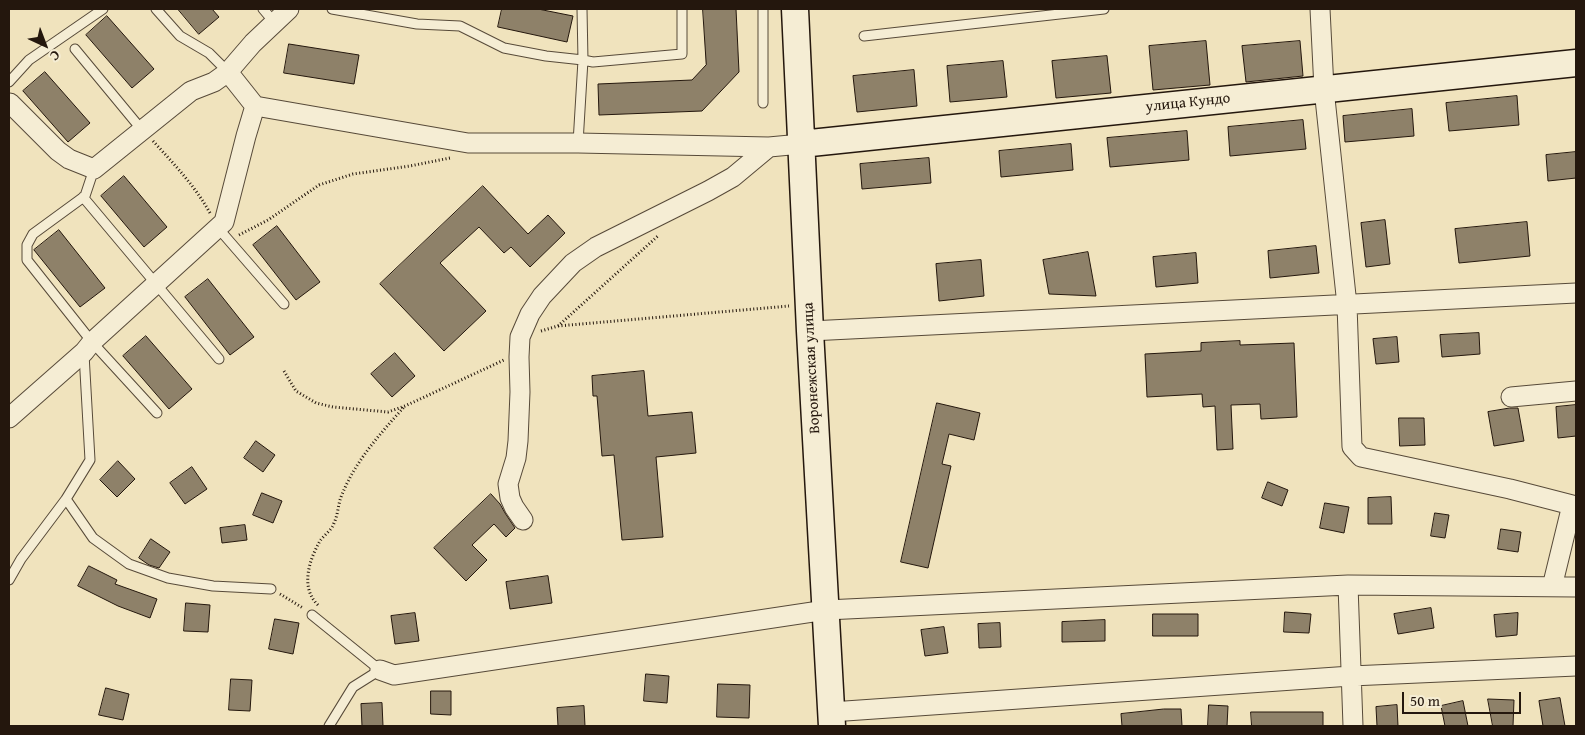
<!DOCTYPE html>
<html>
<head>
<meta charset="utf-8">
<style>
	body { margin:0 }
	#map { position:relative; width:1585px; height:735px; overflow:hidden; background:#f0e3bd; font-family:"Gentium Book Plus",serif }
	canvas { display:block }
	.frame { position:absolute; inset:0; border:10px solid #24170d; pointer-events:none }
	.north { position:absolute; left:20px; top:20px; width:50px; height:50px; -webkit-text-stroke:4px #f5edd4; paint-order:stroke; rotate:137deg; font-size:14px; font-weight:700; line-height:20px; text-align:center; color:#24170d }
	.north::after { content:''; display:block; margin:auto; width:18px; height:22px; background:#24170d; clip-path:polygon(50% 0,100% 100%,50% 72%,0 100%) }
	.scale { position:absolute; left:1402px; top:692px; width:119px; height:22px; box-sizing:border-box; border:2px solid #24170d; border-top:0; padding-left:6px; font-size:15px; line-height:18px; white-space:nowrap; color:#24170d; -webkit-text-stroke:4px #f5edd4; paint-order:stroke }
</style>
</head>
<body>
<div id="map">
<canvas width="1585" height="735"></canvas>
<div class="frame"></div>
<div class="north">С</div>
<div class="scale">50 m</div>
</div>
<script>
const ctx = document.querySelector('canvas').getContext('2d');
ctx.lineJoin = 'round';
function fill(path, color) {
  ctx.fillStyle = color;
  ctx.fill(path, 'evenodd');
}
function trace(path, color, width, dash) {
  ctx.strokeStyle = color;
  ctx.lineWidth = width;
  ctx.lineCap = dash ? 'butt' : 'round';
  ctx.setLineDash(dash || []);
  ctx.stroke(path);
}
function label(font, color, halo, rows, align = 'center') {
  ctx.font = font + ' "Gentium Book Plus",serif';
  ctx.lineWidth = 4.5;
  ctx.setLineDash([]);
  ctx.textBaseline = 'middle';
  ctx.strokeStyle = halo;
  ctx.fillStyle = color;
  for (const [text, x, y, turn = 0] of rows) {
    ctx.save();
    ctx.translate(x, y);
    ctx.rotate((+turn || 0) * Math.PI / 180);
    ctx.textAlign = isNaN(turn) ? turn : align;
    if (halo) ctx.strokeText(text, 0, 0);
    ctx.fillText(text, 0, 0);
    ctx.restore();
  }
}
const building = new Path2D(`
	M178 9H212L219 17 199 34Z
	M502 9H538L573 16 567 42 498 27Z
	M703 9H736L739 72 702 111 599 115 598 84 692 80 706 65Z
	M107 16 154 69 132 88 86 35Z
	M1206 41 1210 85 1153 90 1149 46Z
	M1300 41 1303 76 1246 82 1242 46Z
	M289 44 359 55 354 84 284 73Z
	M1107 56 1111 93 1056 98 1052 61Z
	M1003 61 1007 97 950 102 947 66Z
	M914 70 917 106 857 112 853 76Z
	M45 72 90 123 68 142 23 91Z
	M1517 96 1519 125 1449 131 1446 103Z
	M1412 109 1414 136 1345 142 1343 116Z
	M1303 120 1306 149 1230 156 1228 127Z
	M1187 131 1189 160 1110 167 1107 138Z
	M1071 144 1073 170 1001 177 999 151Z
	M1576 152V178L1548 181 1546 155Z
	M929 158 931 183 862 189 860 164Z
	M124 176 167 227 144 247 101 196Z
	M483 186 528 234 548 215 565 233 530 267 511 247 504 253 479 227 440 263 486 311 444 351 380 284Z
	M1385 220 1390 264 1366 267 1361 223Z
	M1527 222 1530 256 1459 263 1455 229Z
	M277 226 320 282 296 300 253 245Z
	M59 230 105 288 80 307 34 250Z
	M1316 246 1319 273 1270 278 1268 251Z
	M1088 252 1096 296 1049 294 1043 260Z
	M1196 253 1198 283 1156 287 1153 257Z
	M981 260 984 296 939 301 936 264Z
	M208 279 254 337 230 355 185 297Z
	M1479 333 1480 354 1442 357 1440 335Z
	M146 336 192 389 169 409 123 356Z
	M1397 337 1399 362 1376 364 1373 339Z
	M1240 341V345L1294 343 1297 417 1261 419 1260 404 1231 405 1233 449 1217 450 1215 406 1203 407 1202 394 1147 397 1145 354 1201 351V343Z
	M395 353 415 376 392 397 371 374Z
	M644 371 648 416 692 412 696 453 656 457 663 537 622 540 614 455 602 456 597 396H593L592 376Z
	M937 403 980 413 974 440 949 434 942 464 951 466 928 568 901 562Z
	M1576 405V436L1558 438 1556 407Z
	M1510 408H1518L1524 441 1494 446 1488 412Z
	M1399 418H1424L1425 445 1400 446Z
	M256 441 275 455 263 472 244 458Z
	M118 461 135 479 117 497 100 480Z
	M192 467 207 489 185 504 170 483Z
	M1268 482 1288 490 1282 506 1262 498Z
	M262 493 282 501 273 523 253 515Z
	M491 494 500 504 505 513 515 528 506 537 494 524 472 545 487 560 466 581 434 548Z
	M1391 497 1392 524H1368V498Z
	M1325 503 1349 507 1344 533 1320 528Z
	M1435 513 1449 515 1445 538 1431 536Z
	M245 525 247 540 222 543 220 528Z
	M1501 529 1521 532 1518 552 1498 549Z
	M151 539 170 552 159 568 149 565 139 558Z
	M89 566 117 580 115 584 157 599 150 618 118 606 78 586Z
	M548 576 552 603 510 609 506 582Z
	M186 603 210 605 208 632 184 631Z
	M1431 608 1434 628 1398 634 1394 614Z
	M1285 612 1311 614 1309 633 1284 632Z
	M415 613 419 641 395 644 391 616Z
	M1518 613 1517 635 1496 637 1494 615Z
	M1153 614H1198V636H1153Z
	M275 619 299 623 293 654 269 649Z
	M1105 620V641L1062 642V622Z
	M1000 623 1001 647 979 648 978 624Z
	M944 627 948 653 925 656 921 630Z
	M646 674 669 676 667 703 644 701Z
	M231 679 252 680 250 711 229 710Z
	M718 684 750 685 749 718 717 717Z
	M106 688 129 694 123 720 99 715Z
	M431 691H451V715L431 714Z
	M1560 698 1565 726H1543L1539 701Z
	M1488 699 1514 700 1513 726H1493Z
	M1463 701 1468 726H1445L1441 706Z
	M382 703 383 726H362L361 704Z
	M1209 705 1228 706 1227 726H1208Z
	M1397 705 1398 726H1377L1376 707Z
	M584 706 585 726H558L557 708Z
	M1164 709H1181L1182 726H1122L1121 714Z
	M1251 712H1323V726H1252Z`);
fill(building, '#8e8169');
trace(building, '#24170d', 1);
const lane = new Path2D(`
	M156 9 180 36 209 53 228 72
	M263 9 274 22
	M332 9 417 24 460 26 504 48 546 56 583 60 578 143
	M582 9 583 60 593 62 682 54V9
	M763 9V103
	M864 36 1104 9
	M75 49 142 130
	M9 82 29 60 103 9
	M94 169 85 196 33 234 27 245V260L92 342 157 413
	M83 197 219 359
	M218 228 284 304
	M84 354 90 460 66 499 93 538 129 564 168 578 213 586 271 589
	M9 580 21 559 66 499
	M312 615 380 670 353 687 329 726`);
const street = new Path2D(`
	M1320 9 1324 89 1347 305 1352 447 1361 457 1510 489 1572 505 1552 587
	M228 72 255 106 468 143H578L769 147 801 144
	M10 103 58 151 69 159 94 169 191 91 214 82 228 72 253 43 289 9
	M810 331 1576 293
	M1511 397 1576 391
	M9 418 84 352 92 342 224 222 246 136 255 106
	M523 520 514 507 510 498 508 484 516 458 518 441 520 392 519 357 520 337 530 314 542 296 573 263 596 247 708 191 733 177 769 147
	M1348 585 1576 587
	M380 670 394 675 826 610 1348 585 1353 726
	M831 712 1351 676 1576 666`);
const secondary = new Path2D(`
	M795 9 810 331 832 726
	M801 144 1576 63`);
trace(lane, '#574a39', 11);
trace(street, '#574a39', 21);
trace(secondary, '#24170d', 29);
trace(new Path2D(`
	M153 141C174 164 195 186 210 213
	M239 235 268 220 319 185 353 174 410 166 450 158
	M558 326 789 306
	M541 331 558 326 659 235
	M284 371 296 391 316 403 333 407 388 412 405 406 504 360
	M280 594 303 608
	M318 605C300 588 309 560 320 541 324 535 332 530 334 523 338 515 338 505 341 497 355 461 380 434 405 406`), '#24170d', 3, [1, 2.5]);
trace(lane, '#f5edd4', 9);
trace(street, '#f5edd4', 19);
trace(secondary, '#f5edd4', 26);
label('15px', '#24170d', '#f5edd4', [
	["улица Кундо",1188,103,-6],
	["Воронежская улица",812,368,-93]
]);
</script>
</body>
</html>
